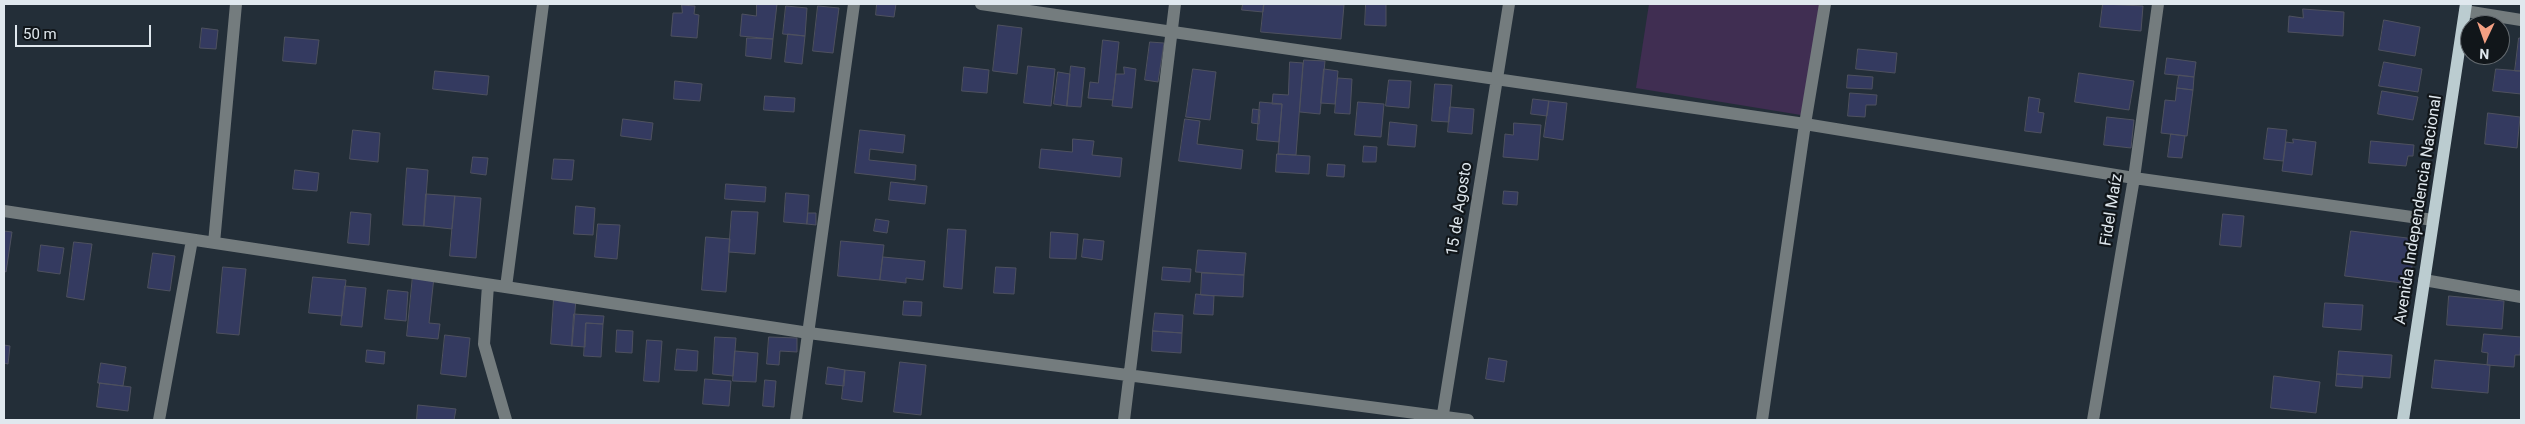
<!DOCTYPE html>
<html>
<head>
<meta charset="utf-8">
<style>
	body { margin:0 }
	#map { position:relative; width:2525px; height:424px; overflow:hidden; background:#232e38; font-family:Roboto,sans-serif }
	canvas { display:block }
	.frame { position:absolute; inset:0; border:5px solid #e0e8ee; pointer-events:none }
	.north { position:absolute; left:2460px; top:15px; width:50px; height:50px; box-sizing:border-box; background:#11161a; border:1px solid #646a6f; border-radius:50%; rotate:183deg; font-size:14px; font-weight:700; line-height:20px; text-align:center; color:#e0e8ee }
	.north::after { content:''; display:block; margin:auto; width:18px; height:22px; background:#f39f82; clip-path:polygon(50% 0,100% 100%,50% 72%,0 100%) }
	.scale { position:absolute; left:15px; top:25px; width:136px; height:22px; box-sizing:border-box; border:2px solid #e0e8ee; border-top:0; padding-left:6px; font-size:15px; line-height:18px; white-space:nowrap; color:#e0e8ee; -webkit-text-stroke:4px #11161a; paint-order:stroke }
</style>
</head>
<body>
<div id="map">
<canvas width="2525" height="424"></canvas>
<div class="frame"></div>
<div class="north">N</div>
<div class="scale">50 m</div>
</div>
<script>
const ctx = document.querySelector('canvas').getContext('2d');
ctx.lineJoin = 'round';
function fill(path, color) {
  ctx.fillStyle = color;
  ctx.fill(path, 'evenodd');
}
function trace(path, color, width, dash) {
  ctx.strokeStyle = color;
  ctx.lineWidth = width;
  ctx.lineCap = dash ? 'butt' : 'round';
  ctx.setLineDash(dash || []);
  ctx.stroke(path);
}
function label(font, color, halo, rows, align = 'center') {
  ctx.font = font + ' Roboto,sans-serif';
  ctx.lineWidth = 4.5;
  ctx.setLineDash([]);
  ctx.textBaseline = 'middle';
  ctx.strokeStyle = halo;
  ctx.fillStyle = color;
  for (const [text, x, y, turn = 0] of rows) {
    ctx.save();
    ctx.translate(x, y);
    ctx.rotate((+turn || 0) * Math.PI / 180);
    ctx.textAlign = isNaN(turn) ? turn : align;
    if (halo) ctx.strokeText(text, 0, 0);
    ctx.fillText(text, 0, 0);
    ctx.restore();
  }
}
fill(new Path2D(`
	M1649 4H1820L1801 115 1636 88Z`), '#402e52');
const building = new Path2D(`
	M757 4H777L773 39 740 36 742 14 756 16Z
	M877 4H896L894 17 876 15Z
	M1243 4H1264L1263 12 1242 10Z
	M1264 4 1344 5 1341 39 1261 32Z
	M1366 4H1386V26L1365 25Z
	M2103 4 2143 6 2141 31 2100 27Z
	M682 5 695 6 694 14 699 15 697 38 671 36 673 13H682Z
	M786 6 807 8 805 36 783 34Z
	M818 6 839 8 833 53 813 51Z
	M2303 9 2344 12 2343 36 2288 32 2289 16 2303 18Z
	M2384 20 2420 27 2415 56 2379 50Z
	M998 25 1022 28 1017 74 993 71Z
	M202 28 218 30 216 49 200 48Z
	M788 34 805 36 802 64 785 62Z
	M285 37 319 40 316 64 283 61Z
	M747 38 773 39 771 59 746 56Z
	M2519 38H2521V71H2515Z
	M1103 40 1119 42 1113 100 1088 98 1090 82 1098 83Z
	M1150 42 1164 43 1158 82 1145 80Z
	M1858 49 1897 53 1895 73 1856 69Z
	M2167 58 2196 62 2194 77 2165 74Z
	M1304 60 1325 61 1320 114 1300 112Z
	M1290 62 1303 63 1296 155 1278 154 1282 104H1272L1273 94 1288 95Z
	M2384 62 2422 69 2418 92 2379 86Z
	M1028 66 1055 69 1051 106 1024 103Z
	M1071 66 1085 68 1081 107 1067 106Z
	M964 67 989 70 987 93 962 91Z
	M1124 67 1136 69 1132 108 1112 106 1116 74H1124Z
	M1193 69 1216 72 1210 120 1186 117Z
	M1324 69 1338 71 1335 104 1321 103Z
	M2496 69 2521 71V94L2493 91Z
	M435 71 489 76 487 95 433 89Z
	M1058 72 1070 74 1067 106 1054 104Z
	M2079 73 2134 81 2129 110 2075 102Z
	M1848 75 1873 77 1872 89 1847 88Z
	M2179 75 2194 77 2193 90 2177 88Z
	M1338 78 1352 79 1350 114 1335 113Z
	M1389 80 1411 81 1409 108 1386 106Z
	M675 81 702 84 700 101 674 99Z
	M1435 84 1452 85 1449 122 1432 121Z
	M2177 88 2193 90 2187 136 2161 133 2165 100 2175 101Z
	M2382 91 2418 97 2413 120 2378 114Z
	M1850 93 1877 95 1876 105H1866L1865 117 1848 116Z
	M765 96 795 98 794 112 764 110Z
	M2029 97 2040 99 2038 112 2044 113 2041 133 2025 131Z
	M1533 99 1549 101 1547 116 1531 114Z
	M1549 101 1567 103 1563 140 1544 137Z
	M1260 102 1282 104 1279 142 1257 140Z
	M1358 102 1384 104 1381 137 1355 135Z
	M1450 107 1474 109 1472 134 1448 132Z
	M1253 109 1260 110 1259 124 1252 123Z
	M2488 113 2520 117 2517 148 2485 144Z
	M2107 117 2134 120 2131 148 2104 145Z
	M623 119 653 123 651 140 621 136Z
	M1185 119 1200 121 1197 144 1243 150 1241 169 1179 161Z
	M1390 122 1417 125 1415 147 1388 145Z
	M1514 123 1541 125 1538 160 1503 157 1505 134 1513 135Z
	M2268 128 2287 130 2283 161 2264 159Z
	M353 130 380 133 378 162 350 159Z
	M860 130 905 135 903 153 870 149 869 160 916 165 915 180 855 173Z
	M2171 134 2185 136 2182 158 2168 157Z
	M1073 139 1094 141 1092 155 1122 158 1120 177 1039 168 1041 149 1072 152Z
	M2293 139 2316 142 2312 175 2282 171 2286 142 2293 143Z
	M2371 141 2414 145 2413 156H2408L2406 166 2369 163Z
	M1364 146 1377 147 1376 162H1363Z
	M1277 154 1310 156 1309 174 1276 172Z
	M473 157 488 158 486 175 471 173Z
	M554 159 574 160 572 180 552 179Z
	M1328 164 1345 165 1344 177 1327 176Z
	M407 168 428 170 424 226 403 225Z
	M295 170 319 173 317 191 293 189Z
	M891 182 927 186 925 204 889 200Z
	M726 184 766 187 765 202 725 199Z
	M1504 191 1518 192 1517 205 1503 204Z
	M786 193 809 195 807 224 784 222Z
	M426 194 455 196 452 229 424 226Z
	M455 196 481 198 476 258 450 256Z
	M576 206 595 208 593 235 574 234Z
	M732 211 758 212 755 254 729 252Z
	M351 212 371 214 369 245 348 243Z
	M808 213H816V225L807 224Z
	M2223 214 2244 216 2241 247 2220 245Z
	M876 219 889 221 887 233 874 231Z
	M598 224 620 225 617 259 595 257Z
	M948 229 966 230 962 289 944 287Z
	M4 231 12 232 6 272 4 271Z
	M2351 231 2415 239 2410 284 2345 276Z
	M1051 232 1078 234 1076 259 1050 258Z
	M706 237 730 239 726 292 702 290Z
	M1084 239 1104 241 1102 260 1082 257Z
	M841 241 884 245 880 280 838 276Z
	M74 242 92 244 84 300 67 297Z
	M41 245 64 248 60 274 38 271Z
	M1198 250 1246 253 1244 275 1196 272Z
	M153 253 175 256 170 291 148 288Z
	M883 257 925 261 923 280 906 278V283L880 280Z
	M223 267 246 269 239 335 217 333Z
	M996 267 1016 268 1014 294 994 293Z
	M1163 267 1191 269 1190 282 1162 280Z
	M1202 273 1244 275 1243 297 1201 295Z
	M413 275 434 277 429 323 440 324 438 339 407 336Z
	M313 277 346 280 342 316 309 313Z
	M345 286 366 288 362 327 341 325Z
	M388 290 408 292 406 321 385 319Z
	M1196 294 1214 296 1213 315 1194 314Z
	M2449 296 2504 301 2502 329 2447 325Z
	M554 298 576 299 572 346 551 344Z
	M904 301 922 302 921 316 903 315Z
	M2325 303 2363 305 2361 330 2323 327Z
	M1155 313 1183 315 1182 333 1153 331Z
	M574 314 604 316 603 324 586 323 585 347 572 346Z
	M586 323 603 324 601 357 584 356Z
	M617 330 633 331 632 353 616 352Z
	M1153 331 1182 333 1181 353 1152 351Z
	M2484 334 2521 337 2520 355H2515L2514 367 2487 365 2488 353 2482 352Z
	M445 335 470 338 466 377 441 374Z
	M715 337 736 338 733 376 713 374Z
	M769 337 797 338V352L780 351 779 365 767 364Z
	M647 340 662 341 659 382 644 381Z
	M4 345 10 346 8 364 4 363Z
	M677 349 698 351 697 371 675 370Z
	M367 350 385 352 384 364 366 362Z
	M735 351 758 353 756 382 733 381Z
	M2339 351 2392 355 2390 378 2337 374Z
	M1489 358 1507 361 1504 382 1486 379Z
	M2435 360 2490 365 2488 393 2432 388Z
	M900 362 926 365 921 415 894 412Z
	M101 363 126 367 123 386 98 383Z
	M828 367 845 370 844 386 826 384Z
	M845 370 865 372 862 402 842 399Z
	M2337 374 2363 376 2362 388 2336 386Z
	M2274 376 2320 382 2316 413 2271 408Z
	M705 379 731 381 729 406 703 404Z
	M765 380 776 381 774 407 763 406Z
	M100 383 131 387 128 411 97 407Z
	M418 405 456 409 454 420H417Z`);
fill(building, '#343a60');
trace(building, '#4e515f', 1);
trace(new Path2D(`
	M981 4 1805 124 2134 178 2433 220
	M2465 11 2521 20
	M4 211 809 333 1468 420
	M214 243 236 4
	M2424 280 2521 297
	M488 285 484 344 506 420
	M506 287 543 4
	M159 420 192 240
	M796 420 854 4
	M1124 420 1175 4
	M1442 420 1509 4
	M1762 420 1805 124 1825 4
	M2093 420 2134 178 2158 4`), '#747c7e', 12);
trace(new Path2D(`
	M2403 420 2466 4`), '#bbccd0', 12);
label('16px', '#e0e8ee', '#11161a', [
	["15 de Agosto",1460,209,-81],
	["Fidel Maíz",2112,210,-81],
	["Avenida Independencia Nacional",2419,210,-81]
]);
</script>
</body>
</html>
